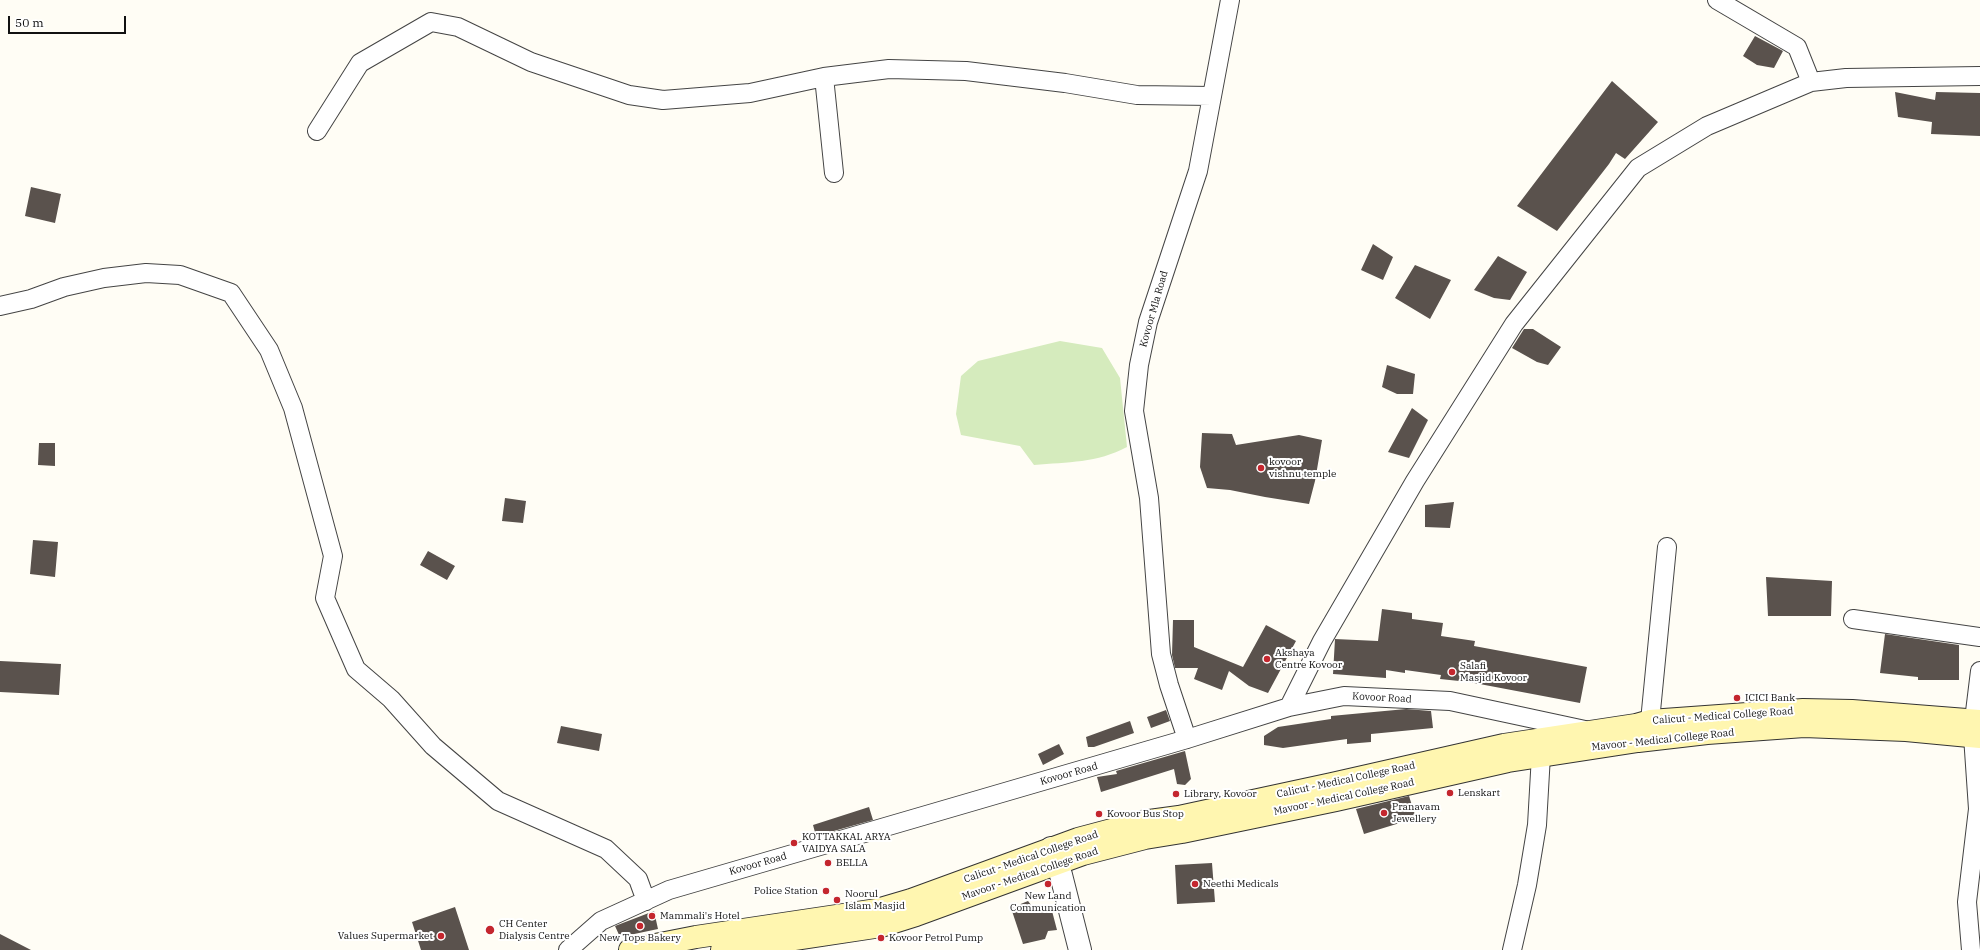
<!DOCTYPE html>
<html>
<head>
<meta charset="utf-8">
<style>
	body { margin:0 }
	#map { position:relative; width:1980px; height:950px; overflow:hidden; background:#fffdf5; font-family:"IBM Plex Serif",serif }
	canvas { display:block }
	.scale { position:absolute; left:8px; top:16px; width:118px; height:18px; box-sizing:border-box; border:2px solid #111; border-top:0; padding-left:5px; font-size:12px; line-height:14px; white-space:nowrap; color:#111; -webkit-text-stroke:3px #fff; paint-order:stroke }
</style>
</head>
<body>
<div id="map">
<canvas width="1980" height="950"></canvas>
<div class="scale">50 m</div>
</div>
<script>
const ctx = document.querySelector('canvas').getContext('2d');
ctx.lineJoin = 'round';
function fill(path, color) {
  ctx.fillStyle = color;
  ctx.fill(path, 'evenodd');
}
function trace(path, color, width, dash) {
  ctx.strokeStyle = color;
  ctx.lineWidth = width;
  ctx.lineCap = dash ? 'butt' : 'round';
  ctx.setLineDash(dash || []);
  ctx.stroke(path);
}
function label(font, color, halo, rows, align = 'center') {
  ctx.font = font + ' "IBM Plex Serif",serif';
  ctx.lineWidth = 4;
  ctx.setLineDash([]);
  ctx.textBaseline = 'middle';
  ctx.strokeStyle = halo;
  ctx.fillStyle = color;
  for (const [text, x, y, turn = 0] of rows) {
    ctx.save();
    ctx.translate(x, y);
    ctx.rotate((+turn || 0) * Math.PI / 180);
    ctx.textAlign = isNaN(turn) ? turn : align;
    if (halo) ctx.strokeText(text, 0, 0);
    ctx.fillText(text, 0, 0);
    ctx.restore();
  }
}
fill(new Path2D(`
	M1060 341 1102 348 1120 378 1127 447C1097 463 1068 462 1034 465L1020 446 961 435 956 414 961 376 978 361Z`), '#d5ebbd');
fill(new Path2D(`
	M1755 36 1783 51 1774 68 1757 65 1743 56Z
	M1612 81 1658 122 1625 159 1616 153 1609 164 1557 231 1517 206Z
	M1895 92 1935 100 1936 92 1980 93V136L1931 134 1932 122 1898 117Z
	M31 187 61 194 55 223 25 216Z
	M1373 244 1393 257 1383 280 1361 270Z
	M1498 256 1527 272 1510 300 1494 298 1474 290Z
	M1415 265 1451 280 1430 319 1395 298Z
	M1524 329H1533L1561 347 1548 365 1537 362 1512 348Z
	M1387 365 1415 374 1413 394H1397L1382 387Z
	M1412 408 1428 420 1409 458 1388 452Z
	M1202 433 1232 434 1236 445 1299 435 1322 440 1315 481 1309 504 1265 497 1230 490 1207 488 1200 467Z
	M39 443H55V466L38 465Z
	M505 498 526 501 523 523 502 521Z
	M1454 502 1450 528 1425 527V505Z
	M33 540 58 542 55 577 30 574Z
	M428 551 455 566 447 580 420 565Z
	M1766 577 1832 581 1831 616H1768Z
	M1382 609 1412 613V619L1443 623 1441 636 1475 641 1474 646 1587 667 1580 703 1469 682 1440 679 1441 675 1405 670V673L1386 670V678L1333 674 1335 639 1378 641Z
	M1173 620H1194V647L1243 667 1266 625 1296 641 1268 693 1249 686 1229 671 1222 690 1194 679 1198 668H1175L1172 655Z
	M1885 634 1959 645V680H1918V677L1880 673Z
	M0 661 61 664 59 695 0 692Z
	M1406 709 1431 711 1433 728 1371 734V742L1347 744V739L1283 748 1264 745V736L1278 727 1331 719V716Z
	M1166 710 1170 721 1151 728 1147 717Z
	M1130 721 1134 733 1094 747H1088L1086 737Z
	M561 726 602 734 599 751 557 743Z
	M1059 744 1064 754 1043 765 1038 754Z
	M1185 751 1191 779 1185 785 1177 784 1174 769 1101 792 1097 777 1117 774 1116 771Z
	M1409 796 1416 818 1364 834 1356 809Z
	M869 807 873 820 816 836 813 825Z
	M1212 863 1215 902 1177 904 1175 865Z
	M1028 901 1035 910 1052 911 1057 930 1048 931 1045 939 1023 944 1011 908Z
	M455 907 469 950H421L412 922Z
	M654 911 658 929 620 937 615 926Z
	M0 934 31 950H0Z`), '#5a524d');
const minor = new Path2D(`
	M1717 0 1797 47 1811 82
	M824 77 834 173
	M317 131 360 63 431 22 458 27 531 62 629 95 663 100 750 93 824 77 889 69 966 71 1065 83 1137 95 1212 96
	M0 306 31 299 64 287 104 278 146 273 180 275 231 293 269 350 293 408 333 556 325 598 356 669 391 699 433 746 498 801 606 849 638 879 646 901
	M1853 619 1980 637
	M1289 707 1322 641 1415 481 1514 324 1638 168 1707 126 1811 82 1846 78 1980 76
	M1974 720 1980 671
	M1650 721 1667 547
	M1187 739 1169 685 1161 654 1149 498 1134 411 1139 365 1148 322 1198 171 1230 0
	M568 950 601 921 669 890 1187 739 1289 707 1344 696 1450 701 1585 730
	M1512 950 1527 885 1537 825 1541 755
	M1971 950 1967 902 1978 809 1973 736`);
const tertiary = new Path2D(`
	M1051 848 1061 875 1080 950`);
const secondary = new Path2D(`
	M630 950 696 937 877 910 911 900 1078 839 1142 822 1179 817 1332 784 1504 745 1636 725 1650 721 1803 710 1852 711 1980 721
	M722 950 881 926 916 915 1083 854 1145 838 1182 832 1336 800 1508 761 1638 741 1707 733 1804 726 1906 730 1980 737`);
trace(minor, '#444', 20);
trace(tertiary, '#444', 24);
trace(secondary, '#333', 24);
trace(minor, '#fff', 18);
trace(tertiary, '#fff', 22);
trace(secondary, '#fff6b0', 22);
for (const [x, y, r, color] of [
	[1261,468,4,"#c4262e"],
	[1267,659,4,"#c4262e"],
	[1452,672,4,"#c4262e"],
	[1737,698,4,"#c4262e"],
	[1450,793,4,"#c4262e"],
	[1176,794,4,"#c4262e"],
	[1384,813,4,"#c4262e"],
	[1099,814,4,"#c4262e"],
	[794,843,4,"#c4262e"],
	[828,863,4,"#c4262e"],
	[1048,884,4,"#c4262e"],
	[1195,884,4,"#c4262e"],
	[826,891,4,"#c4262e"],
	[837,900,4,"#c4262e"],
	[652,916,4,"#c4262e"],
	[640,926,4,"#c4262e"],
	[490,930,5,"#c4262e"],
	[441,936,4,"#c4262e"],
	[881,938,4,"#c4262e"]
]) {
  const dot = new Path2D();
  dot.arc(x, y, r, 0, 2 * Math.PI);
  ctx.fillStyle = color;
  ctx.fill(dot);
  trace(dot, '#fff', 1.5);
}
label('10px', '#111', '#fff', [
	["Kovoor Mla Road",1154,309,-74],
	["Kovoor Road",1382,698,3],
	["Calicut - Medical College Road",1723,716,-4],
	["Mavoor - Medical College Road",1663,740,-6],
	["Kovoor Road",1069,774,-16],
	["Calicut - Medical College Road",1346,780,-12],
	["Mavoor - Medical College Road",1344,797,-12],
	["Calicut - Medical College Road",1031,857,-19],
	["Kovoor Road",758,864,-16],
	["Mavoor - Medical College Road",1030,874,-19]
]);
label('10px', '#111', '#fff', [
	["kovoor",1269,462],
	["vishnu temple",1269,474],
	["Akshaya",1275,653],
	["Centre Kovoor",1275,665],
	["Salafi",1460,666],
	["Masjid Kovoor",1460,678],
	["ICICI Bank",1745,698],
	["Lenskart",1458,793],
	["Library, Kovoor",1184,794],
	["Pranavam",1392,807],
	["Jewellery",1392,819],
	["Kovoor Bus Stop",1107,814],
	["KOTTAKKAL ARYA",802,837],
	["VAIDYA SALA",802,849],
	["BELLA",836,863],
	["Neethi Medicals",1203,884],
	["Police Station",818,891,"right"],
	["Noorul",845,894],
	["Islam Masjid",845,906],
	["New Land",1048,896,"center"],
	["Communication",1048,908,"center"],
	["Mammali's Hotel",660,916],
	["CH Center",499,924],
	["Dialysis Centre",499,936],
	["Values Supermarket",433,936,"right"],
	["New Tops Bakery",640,938,"center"],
	["Kovoor Petrol Pump",889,938]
], 'left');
</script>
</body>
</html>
